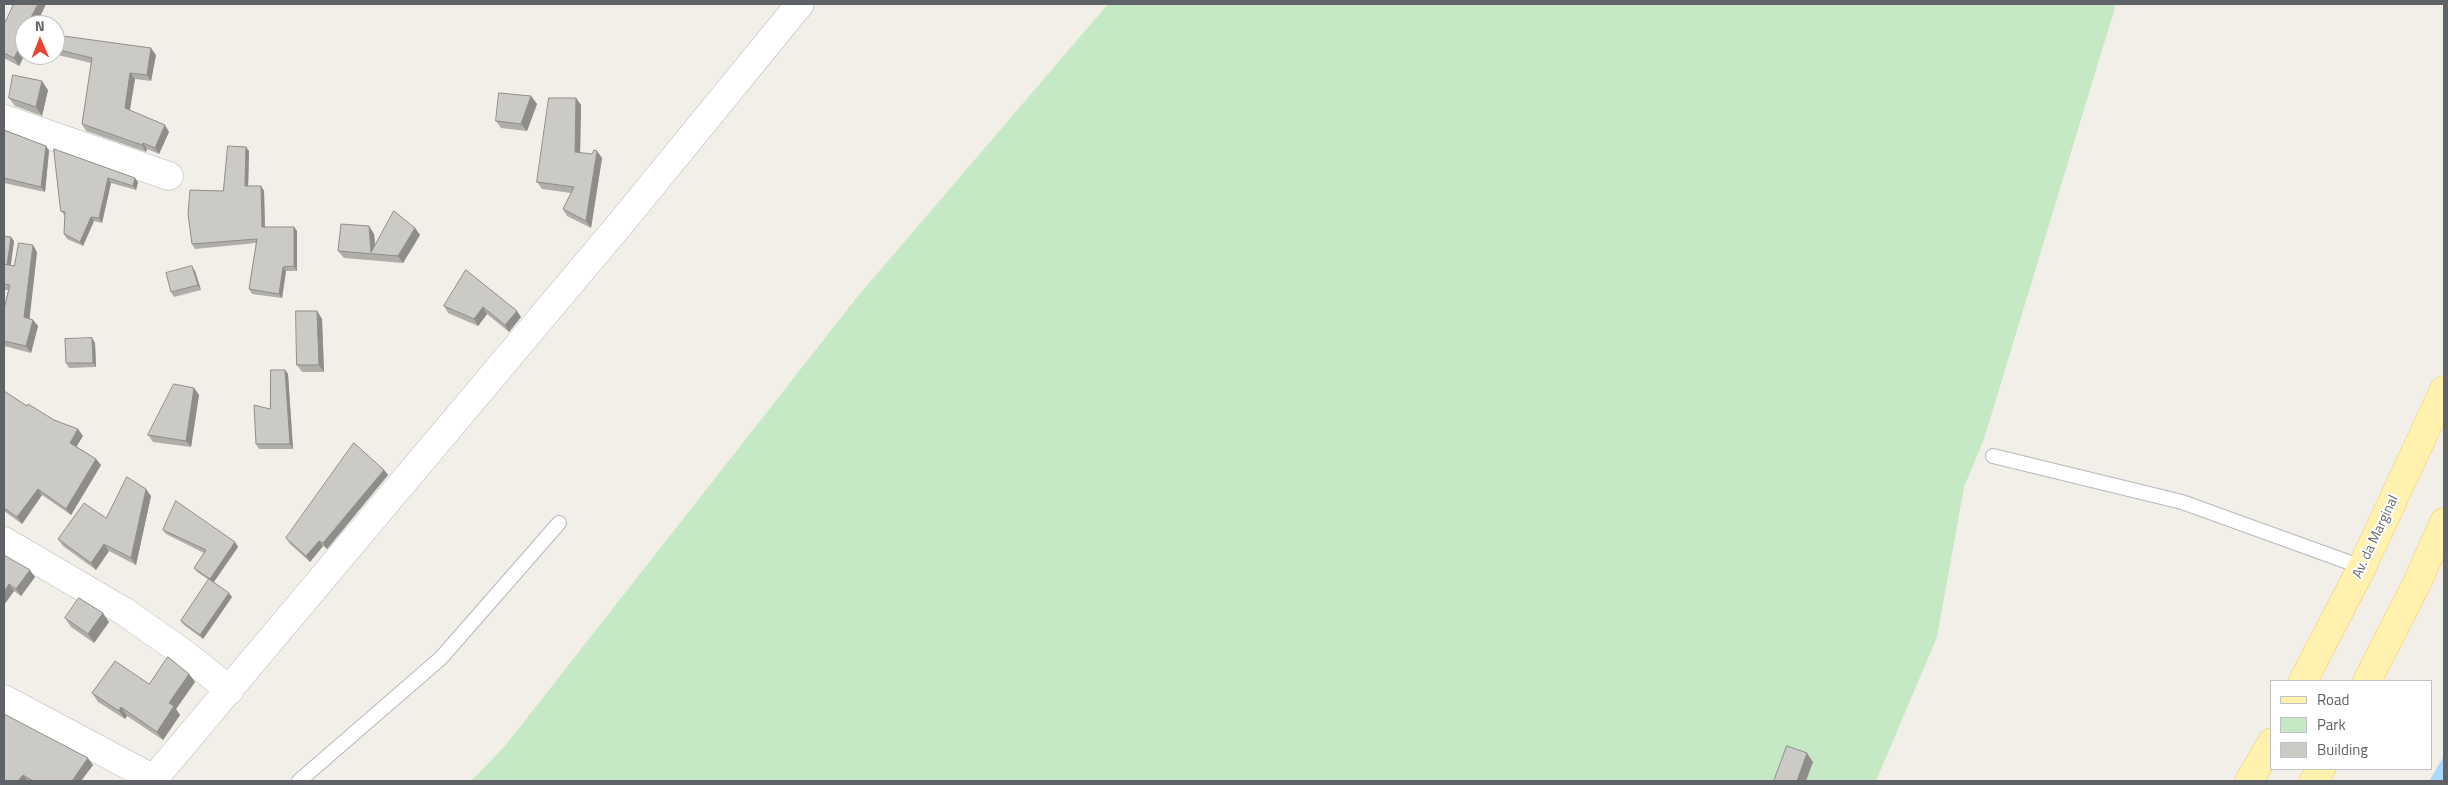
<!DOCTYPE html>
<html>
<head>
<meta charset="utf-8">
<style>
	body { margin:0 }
	#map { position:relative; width:2448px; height:785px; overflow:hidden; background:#f1efe8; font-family:"Titillium Web",sans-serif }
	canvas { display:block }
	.frame { position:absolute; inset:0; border:5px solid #5f6368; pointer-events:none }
	.legend { position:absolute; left:2270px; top:680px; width:162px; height:90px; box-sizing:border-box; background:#fff; border:1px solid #bfc1c3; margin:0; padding:6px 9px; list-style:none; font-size:15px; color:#5f6368 }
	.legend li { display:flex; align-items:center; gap:10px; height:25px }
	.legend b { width:25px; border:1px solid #bfc1c3 }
	.north { position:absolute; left:15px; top:15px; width:50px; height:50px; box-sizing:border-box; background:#fff; border:1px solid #bfc1c3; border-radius:50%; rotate:359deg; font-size:14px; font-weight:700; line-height:20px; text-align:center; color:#5f6368 }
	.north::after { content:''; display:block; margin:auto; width:18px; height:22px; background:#ea4335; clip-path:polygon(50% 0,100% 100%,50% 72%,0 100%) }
</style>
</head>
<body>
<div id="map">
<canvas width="2448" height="785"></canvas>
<div class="frame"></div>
<ul class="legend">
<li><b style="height:6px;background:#fff2af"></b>Road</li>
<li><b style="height:14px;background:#c5e8c5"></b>Park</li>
<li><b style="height:14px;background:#cccac5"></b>Building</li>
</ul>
<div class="north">N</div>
</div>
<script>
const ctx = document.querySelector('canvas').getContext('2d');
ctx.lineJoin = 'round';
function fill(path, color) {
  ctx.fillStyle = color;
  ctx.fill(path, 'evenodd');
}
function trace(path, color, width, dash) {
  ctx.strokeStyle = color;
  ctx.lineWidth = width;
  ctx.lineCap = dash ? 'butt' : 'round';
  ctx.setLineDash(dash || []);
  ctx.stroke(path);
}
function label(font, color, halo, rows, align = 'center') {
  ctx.font = font + ' "Titillium Web",sans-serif';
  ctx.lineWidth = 4;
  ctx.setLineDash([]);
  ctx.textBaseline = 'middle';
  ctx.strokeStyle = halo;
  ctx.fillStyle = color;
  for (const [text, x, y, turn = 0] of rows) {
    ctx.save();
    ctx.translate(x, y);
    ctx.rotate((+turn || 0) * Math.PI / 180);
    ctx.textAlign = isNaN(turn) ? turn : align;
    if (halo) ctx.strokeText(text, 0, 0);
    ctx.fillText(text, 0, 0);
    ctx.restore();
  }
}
fill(new Path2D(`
	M1108 4H2116L1984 439 1964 487 1937 637 1876 781H471L505 746 858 296Z`), '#c5e8c5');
fill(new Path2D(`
	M2444 756V781H2429Z`), '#aadaff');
const service = new Path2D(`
	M1993 456 2182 502 2362 567
	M299 781 441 658 559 523`);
const minor = new Path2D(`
	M4 119 169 176
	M4 541 125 612 182 652 230 690
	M4 699 154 779
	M152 781 621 223 800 4`);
const primary = new Path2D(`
	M2303 681 2362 567 2444 390
	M2367 681 2417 583 2444 522
	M2249 781 2272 742
	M2314 781 2321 769`);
trace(service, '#b5b8bc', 16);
trace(minor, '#b5b8bc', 29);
trace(primary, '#f2c960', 29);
trace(service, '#fff', 14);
trace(minor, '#fff', 28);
trace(primary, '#fff2af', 28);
fill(new Path2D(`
	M14 4H46L36 25H25V54L19 66 4 58V25Z
	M55 42 156 55 151 81 135 79 130 110 169 132 159 154 147 149 146 152 86 131 82 124 91 63 58 55 55 51Z
	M48 90 42 116 15 106 9 98Z
	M531 96 537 104 527 131 501 128 496 121Z
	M576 98 581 105 580 153 602 158 591 228 567 216 563 209 571 193 542 189 537 182Z
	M4 130 46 146 49 151 45 192 4 183Z
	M246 147 249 151 248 186H261L264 191 265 227H294L297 231V271H286L282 298 252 294 249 289 256 243 195 249 192 244 223 191Z
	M54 149 138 182 136 190 111 183 102 223 94 221 83 246 67 239 64 234 65 216 64 215 61 211Z
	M369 226 374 234 375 245 415 228 420 235 403 263 344 258 338 251Z
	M4 236 14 241 11 265 14 266 37 252 29 319 33 320 38 326 31 353 4 346V309L8 290H5L4 288Z
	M466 270 521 317 509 332 487 314 478 326 448 313 444 306Z
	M195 271 201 290 174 297 171 292Z
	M317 311 322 319 324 372H302L297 365Z
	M92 338 95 343 96 367 69 368 66 363Z
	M285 370 288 374 293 449H259L256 444Z
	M194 388 199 395 191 447 153 442 148 435Z
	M4 391 27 406 83 436 76 446 96 459 101 465 71 515 42 495 22 524 4 511Z
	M384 470 388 475 327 549 323 546 310 562 290 544 286 538Z
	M151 496 136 565 109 551 96 570 63 546 58 539 106 518Z
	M163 530 235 542 238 547 214 582 232 597 203 639 184 625 181 621 209 580 197 572 194 568 204 553 166 534Z
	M4 555 35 577 21 596 14 591 4 605Z
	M65 618 109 622 94 643 71 627Z
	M189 674 195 682 176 709 180 715 163 740 127 716 125 719 98 702 92 693 149 684Z
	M4 714 93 765 81 781H4Z`), '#afaea9');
fill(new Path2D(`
	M38 4H46L36 25H27Z
	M25 37V54L19 66 14 58Z
	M151 48 156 55 151 81 147 75Z
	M130 73 135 79 129 114 125 108Z
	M42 81 48 90 42 116 36 107Z
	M531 96 537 104 527 131 521 124Z
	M576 98 581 105 580 159 575 152Z
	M165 125 169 132 159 154 155 148Z
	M143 143 147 149 146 152 142 145Z
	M46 146 49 151 45 192 41 187Z
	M246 147 249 151 248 191 245 186Z
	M597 151 602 158 591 228 586 221Z
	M108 178 111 183 102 223 99 218Z
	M135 178 138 182 136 190 133 186Z
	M261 186 264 191 265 231 262 227Z
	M91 217 94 221 83 246 80 242Z
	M369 226 374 234 376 254 371 252Z
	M294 227 297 231V271L294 266Z
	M415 228 420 235 403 263 398 256Z
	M11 237 14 241 10 269 7 265Z
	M33 245 37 252 29 324 24 317Z
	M192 266 195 271 201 290 198 285Z
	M283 267 286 271 282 298 279 294Z
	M483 307 487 314 478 326 474 319Z
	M317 311 322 319 324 372 319 365Z
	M517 311 521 317 509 332 505 325Z
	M33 320 38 326 31 353 26 346Z
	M92 338 95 343 96 367 93 363Z
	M285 370 288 374 293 449 290 444Z
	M194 388 199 395 191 447 186 441Z
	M78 429 83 436 75 449 70 443Z
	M96 459 101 465 71 515 66 509Z
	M384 470 388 475 327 549 323 543Z
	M38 489 42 495 22 524 17 517Z
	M146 489 151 496 136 565 131 558Z
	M319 541 323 546 310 562 306 556Z
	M235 542 238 547 213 583 210 579Z
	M104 544 109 551 96 570 91 563Z
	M30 570 35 577 21 596 16 589Z
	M9 584 14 591 4 605V592Z
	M229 593 232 597 203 639 200 635Z
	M103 613 109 622 94 643 88 634Z
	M189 674 195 682 176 709 180 715 163 740 157 732 169 703Z
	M121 707 127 716 125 719 119 711Z
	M1807 753 1813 762 1806 781H1797Z
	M88 758 93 765 81 781H72Z
	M23 775 28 781H18Z`), '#8f8d8a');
const building = new Path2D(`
	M14 4H38L27 25H25L24 30 25 31V37L14 58 4 53V25Z
	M56 35 151 48 147 75 130 73 125 108 165 125 155 148 143 143 142 145 82 124 92 58 55 49V42Z
	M13 75 42 81 36 107 9 98Z
	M499 93 531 96 521 124 496 121Z
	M549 98H576L575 152 592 154 594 150 597 151 586 221 563 209 574 187 537 182Z
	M4 130 46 146 41 187 4 178Z
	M228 146 246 147 245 186H261L262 227H294V266L283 267 279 294 249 289 257 239 192 244 188 214 190 190 223 191Z
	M54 149 135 178 133 186 108 178 99 218 91 217 80 242 64 234 65 212 61 211Z
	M394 211 415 228 398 256 338 251 341 224 369 226 371 252Z
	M4 236 11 237 7 265 4 264Z
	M19 243 33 245 24 317 33 320 26 346 4 341V309L10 285 4 284V264L14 266Z
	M192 266 198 285 171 292 166 273Z
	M466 270 517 311 505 325 483 307 474 319 444 306Z
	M296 311H317L319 365H297Z
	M92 338 93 363H66L65 339Z
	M271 370H285L290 444H256L254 405 270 409Z
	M174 384 194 388 186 441 148 435Z
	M4 391 27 406 28 404 54 420 78 429 70 443 96 459 66 509 38 489 17 517 4 508Z
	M354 443 384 470 323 543 319 541 306 556 286 538Z
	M127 477 146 489 131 558 104 544 91 563 58 539 84 503 106 518Z
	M176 501 235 542 210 579 194 568 206 550 163 530Z
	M4 555 30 570 16 589 9 584 4 592Z
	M209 579 229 593 200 635 181 621Z
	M79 598 103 613 88 634 65 618Z
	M168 657 189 674 169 703 174 706 157 732 121 707 119 711 92 693 115 661 149 684Z
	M4 714 88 758 72 781H60L58 780V781H33L23 775 18 781H4Z
	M1787 746 1807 753 1797 781H1774Z`);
fill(building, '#cccac5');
trace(building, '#8f8d8a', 1);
label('14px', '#5f6368', '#fff', [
	["Av. da Marginal",2376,537,-65]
]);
</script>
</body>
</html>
